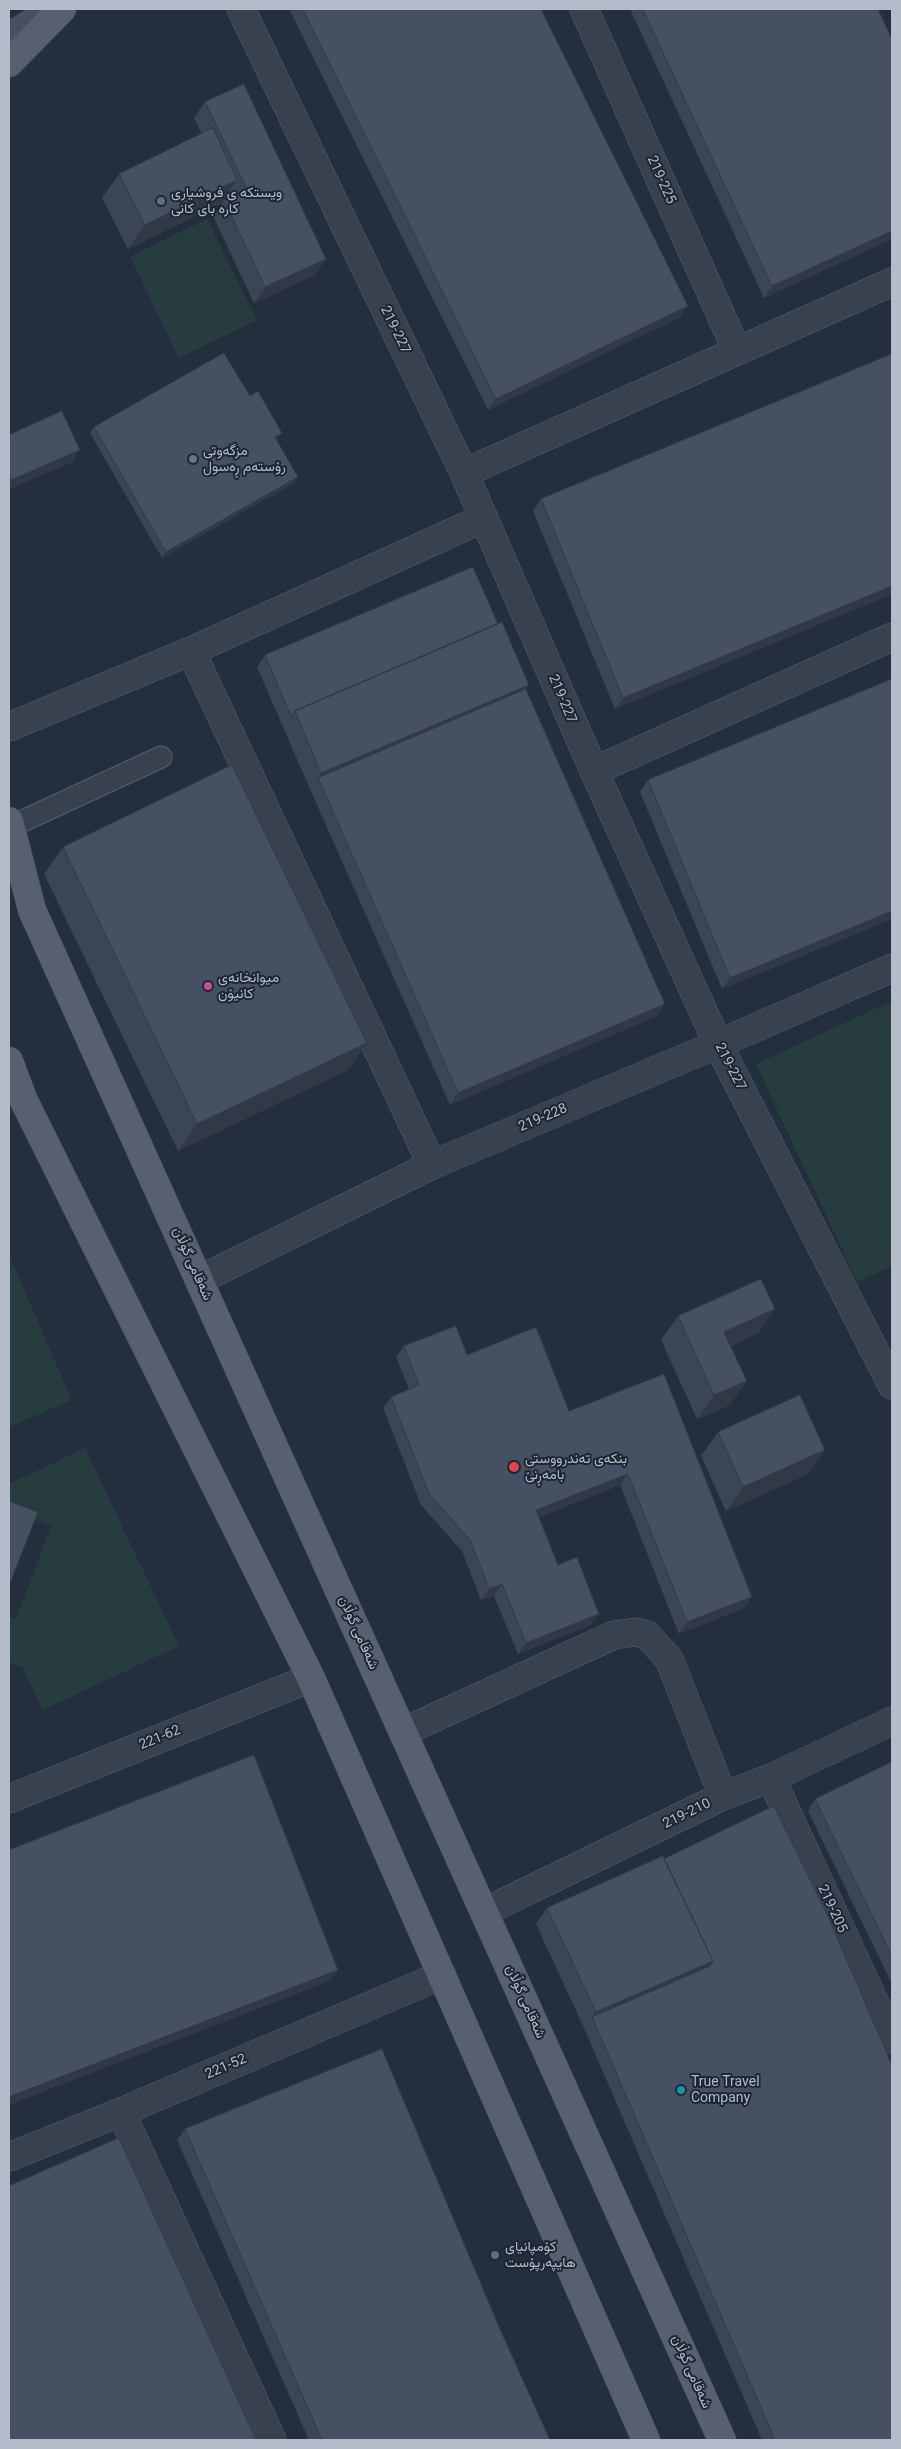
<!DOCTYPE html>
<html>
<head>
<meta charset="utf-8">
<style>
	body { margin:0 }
	#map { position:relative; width:901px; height:2449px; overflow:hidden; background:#242f3e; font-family:Roboto,sans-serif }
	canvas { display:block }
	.frame { position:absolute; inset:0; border:10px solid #b4bcc9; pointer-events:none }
</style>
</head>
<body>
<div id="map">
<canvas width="901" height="2449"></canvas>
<div class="frame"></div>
</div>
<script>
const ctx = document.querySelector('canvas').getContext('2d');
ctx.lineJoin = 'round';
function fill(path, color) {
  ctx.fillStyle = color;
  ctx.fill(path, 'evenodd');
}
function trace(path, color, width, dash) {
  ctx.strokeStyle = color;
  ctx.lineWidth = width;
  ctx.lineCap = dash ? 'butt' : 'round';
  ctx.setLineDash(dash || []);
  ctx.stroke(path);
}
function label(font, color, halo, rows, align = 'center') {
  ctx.font = font + ' Roboto,Vazirmatn,sans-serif';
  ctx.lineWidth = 4;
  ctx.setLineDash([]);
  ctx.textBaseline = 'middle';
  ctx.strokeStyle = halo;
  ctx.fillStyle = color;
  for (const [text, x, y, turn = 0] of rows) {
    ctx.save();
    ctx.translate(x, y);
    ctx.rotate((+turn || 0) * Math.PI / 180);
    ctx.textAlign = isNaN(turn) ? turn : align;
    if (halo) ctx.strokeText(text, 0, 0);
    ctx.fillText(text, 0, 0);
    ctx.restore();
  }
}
fill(new Path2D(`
	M207 219 257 320 179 358 130 257Z
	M892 1001V1266L857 1282 756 1064Z
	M9 1255 72 1400 9 1427Z
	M85 1448 179 1646 43 1710 23 1668 9 1662V1618L16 1619 51 1526 9 1510V1484Z`), '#263c3f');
const lane = new Path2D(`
	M10 827 161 757`);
const street = new Path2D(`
	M241 9 464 473 594 771 718 1044 892 1385
	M584 9 737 351
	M464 473 892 282
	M191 651 432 1165
	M9 727 191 651 484 518
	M594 771 892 637
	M199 1280 432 1165 718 1044 892 968
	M403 1732 614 1635 636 1632 647 1635 669 1659 723 1796
	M771 1778 892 2040
	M9 1799 311 1678
	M484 1912 723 1796 771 1778 892 1721
	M121 2112 272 2440
	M9 2157 121 2112 442 1975`);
const secondary = new Path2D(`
	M9 37 54 9`);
const primary = new Path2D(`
	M9 63 62 9
	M9 821 32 910 722 2440
	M9 1061 24 1101 311 1678 646 2440`);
trace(lane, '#565f6c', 23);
trace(street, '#565f6c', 29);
trace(secondary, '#565f6c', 29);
trace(primary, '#414a57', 29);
trace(lane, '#38414e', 21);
trace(street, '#38414e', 28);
trace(secondary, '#465061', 28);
trace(primary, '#56606e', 28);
fill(new Path2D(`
	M289 9H541L680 317 488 410Z
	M630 9H878L892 239 764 298Z
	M205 102 315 275 254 303 213 216 224 200 231 196 229 192 220 204 128 249 102 198 119 174 202 134 194 118Z
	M892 354V594L615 709 533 511 541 499Z
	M250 396 282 433 276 439 294 483 162 558 90 433 94 427Z
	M9 435 72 462 9 489Z
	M265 655 529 685 526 689 657 1016 450 1105 310 789 257 667Z
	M648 780 892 919 722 989 640 792Z
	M63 847 367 1043 348 1070 178 1151 44 874Z
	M775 1309 758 1333 731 1346 730 1405 697 1419 661 1340 678 1316Z
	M404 1346 467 1355 569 1411 664 1374 744 1608 679 1634 620 1485 539 1517 558 1565 591 1625 518 1654 494 1596 481 1600 462 1551 421 1505 383 1408 391 1397 409 1389 396 1357Z
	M718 1432 825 1450 808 1474 726 1511 701 1456Z
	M892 1762V1984L808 1811 815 1799Z
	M664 1859 892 2440H762L584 2028 536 1924 547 1908Z
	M185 2129 500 2329 550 2440H309L177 2140Z`), '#3b4654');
fill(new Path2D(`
	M237 180 220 204 128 249 145 225Z
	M892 231V239L764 298 772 286Z
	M326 259 315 275 254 303 265 287Z
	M688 306 680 317 488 410 496 399Z
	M282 433 277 438 270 442 275 437Z
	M80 450 72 462 9 489V483L11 480Z
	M298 477 294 483 162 558 166 552Z
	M892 586V594L615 709 623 698Z
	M529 685 518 701 318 778 310 789 321 773Z
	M892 911V919L722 989 730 978Z
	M665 1004 657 1016 450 1105 458 1093Z
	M367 1043 348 1070 178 1151 197 1124Z
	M775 1309 758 1333 708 1356 724 1332Z
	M747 1381 730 1405 697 1419 714 1395Z
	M825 1450 808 1474 726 1511 743 1487Z
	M628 1474 620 1485 528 1522 536 1510Z
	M502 1584 494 1596 481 1600 489 1589Z
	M752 1597 744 1608 679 1634 687 1622Z
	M599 1614 591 1625 518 1654 526 1643Z
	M713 1961 702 1977 592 2017 596 2012Z
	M338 1970 330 1981 9 2105V2097Z`), '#303945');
const building = new Path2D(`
	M303 9H541L688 306 496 399Z
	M643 9H878L892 39V231L772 286Z
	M244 84 326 259 265 287 224 200 247 189 205 102Z
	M213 128 237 180 145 225 119 174Z
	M224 353 250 396 258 391 282 433 275 437 298 477 166 552 94 427Z
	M892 354V586L623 698 541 499Z
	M62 411 80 450 11 480 9 470V435Z
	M473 567 498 624 295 711 291 716 265 655Z
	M502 622 529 685 321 773 295 711Z
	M892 679V911L730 978 648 780Z
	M526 689 665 1004 458 1093 318 778Z
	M232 765 367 1043 197 1124 63 847Z
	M761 1279 775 1309 724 1332 747 1381 714 1395 678 1316Z
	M456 1326 467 1355 536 1327 569 1411 664 1374 752 1597 687 1622 628 1474 536 1510 558 1565 577 1557 599 1614 526 1643 502 1584 489 1589 470 1540 429 1494 391 1397 419 1385 404 1346Z
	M800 1395 825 1450 743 1487 718 1432Z
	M9 1501 38 1512 9 1586Z
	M254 1755 338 1970 9 2097V1850Z
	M892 1762V1956L815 1799Z
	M774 1806 827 1914 892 2065V2440H775L592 2017 710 1966 713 1961 664 1859Z
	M663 1856 713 1961 596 2012 547 1908Z
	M382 2049 500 2329 550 2440H322L185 2129Z
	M119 2138 256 2440H9V2186Z`);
fill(building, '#455162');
trace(building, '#303945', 1);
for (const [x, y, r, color] of [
	[161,201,5,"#5c6f8a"],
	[193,459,5,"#6b7280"],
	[208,986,5,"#d1479c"],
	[514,1467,6,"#e0444e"],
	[681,2090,5,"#0f9aa8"],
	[495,2255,5,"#5c6f8a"]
]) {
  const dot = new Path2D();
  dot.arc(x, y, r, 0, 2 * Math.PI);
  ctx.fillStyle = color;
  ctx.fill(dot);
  trace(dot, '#1d2633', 2);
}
label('14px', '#b4bcc9', '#1d2633', [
	["219-225",661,180,66],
	["219-227",395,330,64],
	["219-227",562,699,67],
	["219-227",730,1067,63],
	["219-228",543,1118,-23],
	["شەقامی گوڵان",192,1264,66],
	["شەقامی گوڵان",358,1633,66],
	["221-62",160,1738,-22],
	["219-210",687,1814,-26],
	["219-205",832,1909,65],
	["شەقامی گوڵان",525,2002,66],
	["221-52",226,2067,-23],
	["شەقامی گوڵان",691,2372,66]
]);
label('14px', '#b4bcc9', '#1d2633', [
	["ويستكه ى فروشيارى",171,193],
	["كاره باى كانى",171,209],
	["مزگەوتی",203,451],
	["رۆستەم ڕەسول",203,467],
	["میوانخانەی",218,978],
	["کانیۆن",218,994],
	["بنکەی تەندرووستی",525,1459],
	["بامەڕنێ",525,1475],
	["True Travel",691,2082],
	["Company",691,2098],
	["کۆمپانیای",505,2247],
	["هایپەرپۆست",505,2263]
], 'left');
</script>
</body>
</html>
